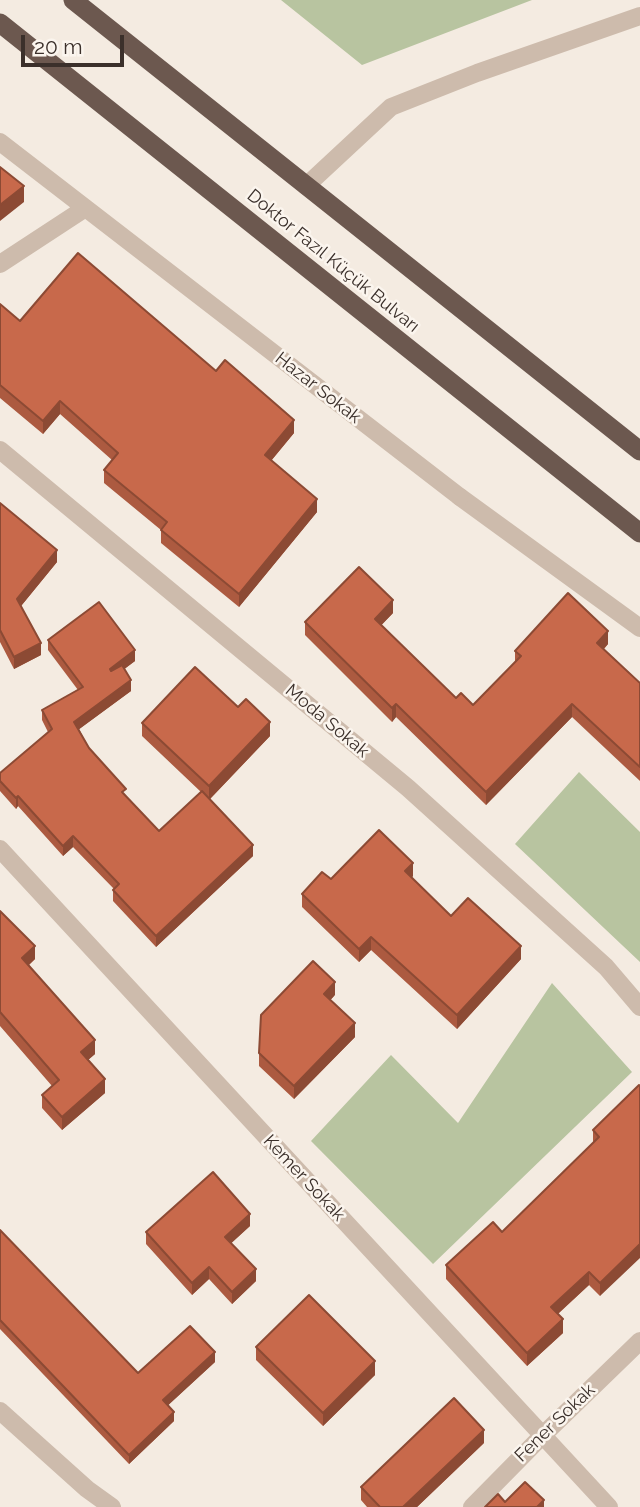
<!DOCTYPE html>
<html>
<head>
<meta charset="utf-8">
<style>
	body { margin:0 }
	#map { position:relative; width:640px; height:1507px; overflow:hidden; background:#f4ebe1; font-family:Raleway,sans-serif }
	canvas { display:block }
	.scale { position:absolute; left:21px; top:35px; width:103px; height:32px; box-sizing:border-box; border:4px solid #3b302b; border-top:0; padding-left:9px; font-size:21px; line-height:24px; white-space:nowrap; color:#3b302b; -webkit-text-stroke:5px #fbf5ee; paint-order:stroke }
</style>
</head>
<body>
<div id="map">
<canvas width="640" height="1507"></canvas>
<div class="scale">20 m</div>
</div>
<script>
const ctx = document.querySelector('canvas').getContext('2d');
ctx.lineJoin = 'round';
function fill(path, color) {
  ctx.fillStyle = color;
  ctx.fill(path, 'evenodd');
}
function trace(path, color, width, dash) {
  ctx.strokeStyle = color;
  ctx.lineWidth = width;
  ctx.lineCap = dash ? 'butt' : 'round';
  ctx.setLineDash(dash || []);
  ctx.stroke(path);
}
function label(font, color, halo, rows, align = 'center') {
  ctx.font = font + ' Raleway,sans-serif';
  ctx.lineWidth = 5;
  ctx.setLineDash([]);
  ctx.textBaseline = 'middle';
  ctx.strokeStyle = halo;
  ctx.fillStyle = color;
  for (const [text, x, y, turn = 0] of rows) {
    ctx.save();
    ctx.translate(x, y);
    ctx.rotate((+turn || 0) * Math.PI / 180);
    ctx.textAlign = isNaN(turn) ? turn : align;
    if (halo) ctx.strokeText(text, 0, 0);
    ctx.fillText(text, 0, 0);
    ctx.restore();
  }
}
fill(new Path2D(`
	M281 0H532L362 65Z
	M579 772 640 832V962L515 844Z
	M552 983 632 1072 433 1264 311 1141 391 1055 458 1123Z`), '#b8c4a0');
trace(new Path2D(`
	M460 497 640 628`), '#cdbbac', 18);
trace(new Path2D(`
	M0 142 460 497
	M306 186 391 107 477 73 640 16
	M0 264 84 209
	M0 450 408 788 606 967 640 1007
	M0 849 609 1507
	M0 1411 87 1489 112 1507
	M472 1507 542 1436 640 1341`), '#cdbbac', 18);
trace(new Path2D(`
	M73 0 640 451
	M0 23 640 533`), '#6c584f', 19);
fill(new Path2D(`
	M0 304 20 321 216 371 294 433 271 461 317 512 239 607 161 543V530L104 483V470L112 460 60 414 43 434 0 398Z
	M0 503 57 562 21 606 41 655 14 669 0 642Z
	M393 613 381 625 456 698 473 705 515 663V651L608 644 604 649 640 683V781L572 717 486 805 396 717 392 722 305 635V622Z
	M48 640 135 661 124 669 131 691 79 729 89 748 126 796 159 831 201 792 142 736V723L238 707 270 736 210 799 253 856 156 947 113 901V890L114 889 73 847 63 856 18 806 16 809 0 791V773L48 732 42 720V710L78 690 48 650Z
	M413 876 411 878 451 916 521 959 457 1029 371 950 359 962 302 907V894L331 879Z
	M0 911 35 959 29 965 95 1054 88 1060 105 1093 62 1130 42 1108V1095L52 1086 0 1026Z
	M335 995 330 1000 355 1037 294 1099 259 1066V1053Z
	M639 1085 600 1296 589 1285 558 1314 563 1333 527 1366 446 1279V1265L502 1232 593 1143V1130Z
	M250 1226 231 1243 256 1281 232 1304 209 1279 192 1295 146 1244V1232Z
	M0 1230 138 1373 215 1362 168 1405 174 1421 129 1464 0 1329Z
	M256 1347 375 1375 323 1426 256 1360Z
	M484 1443 417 1507H367L361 1500V1487Z`), '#ac5a40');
fill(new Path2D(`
	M24 186V202L0 221V205Z
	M60 401V414L43 434V421Z
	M294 420V433L265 468V455Z
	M317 499V512L239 607V594Z
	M57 550V562L17 611V599Z
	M393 600V613L375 632V619Z
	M608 631V644L597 656V643Z
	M41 643V655L14 669V657Z
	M135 650V661L110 680V669Z
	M131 680V691L74 733V722Z
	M396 704V717L392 722V708Z
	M572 704V717L486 805V792Z
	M270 722V736L209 800V786Z
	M18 796V806L16 809V798Z
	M73 836V847L63 856V846Z
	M253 845V856L156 947V936Z
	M413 863V876L405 885V871Z
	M371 937V950L359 962V949Z
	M35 946V959L22 971V958Z
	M521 946V959L457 1029V1015Z
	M335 982V995L324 1007V994Z
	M355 1023V1037L294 1099V1086Z
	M95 1040V1054L81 1066V1052Z
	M105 1079V1093L62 1130V1117Z
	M250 1214V1226L225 1249V1237Z
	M640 1244V1258L600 1296V1283Z
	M209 1267V1279L192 1295V1283Z
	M256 1269V1281L232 1304V1292Z
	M589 1272V1285L551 1320V1307Z
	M563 1319V1333L527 1366V1353Z
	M215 1352V1362L163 1410V1400Z
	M375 1361V1375L323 1426V1413Z
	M174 1412V1421L129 1464V1455Z
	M484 1430V1443L417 1507H403Z
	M544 1500V1507H537Z`), '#8c4a34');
const building = new Path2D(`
	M0 167 24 186 0 205Z
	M78 253 216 371 225 360 294 420 265 455 317 499 239 594 161 530 167 522 104 470 118 453 60 401 43 421 0 385V304L20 321Z
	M0 503 57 550 17 599 41 643 14 657 0 630Z
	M359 567 393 600 375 619 456 698 461 693 473 705 521 656 515 651 568 593 608 631 597 643 640 683V767L572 704 486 792 396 704 392 708 305 622Z
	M99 602 135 650 110 669 111 671 122 665 131 680 74 722 89 748 126 789 122 792 159 831 202 791 253 845 156 936 113 890 119 884 73 836 63 846 18 796 16 798 0 781V773L52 729 42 710 83 687 48 640Z
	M195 667 238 707 246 699 270 722 209 786 142 723Z
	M379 830 413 863 405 871 451 916 468 898 521 946 457 1015 371 937 359 949 302 894 322 872 331 879Z
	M0 911 35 946 22 958 95 1040 81 1052 105 1079 62 1117 42 1095 59 1080 0 1012Z
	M313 961 335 982 324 994 355 1023 294 1086 259 1053 261 1015Z
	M639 1085 640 1086V1244L600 1283 589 1272 551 1307 563 1319 527 1353 446 1265 493 1222 502 1232 599 1137 593 1130Z
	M213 1172 250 1214 225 1237 256 1269 232 1292 209 1267 192 1283 146 1232Z
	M0 1230 138 1373 190 1326 215 1352 163 1400 174 1412 129 1455 0 1320Z
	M309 1295 375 1361 323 1413 256 1347Z
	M454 1398 484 1430 403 1507H380L361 1487Z
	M525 1482 544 1500 537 1507H485L498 1494 505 1502Z`);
fill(building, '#c8694b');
trace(building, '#8c4a34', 2);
label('18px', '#3b302b', '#fbf5ee', [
	["Doktor Fazıl Küçük Bulvarı",333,261,39],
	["Hazar Sokak",318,388,38],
	["Moda Sokak",327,721,40],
	["Kemer Sokak",304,1178,47],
	["Fener Sokak",555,1423,-44]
]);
</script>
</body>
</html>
